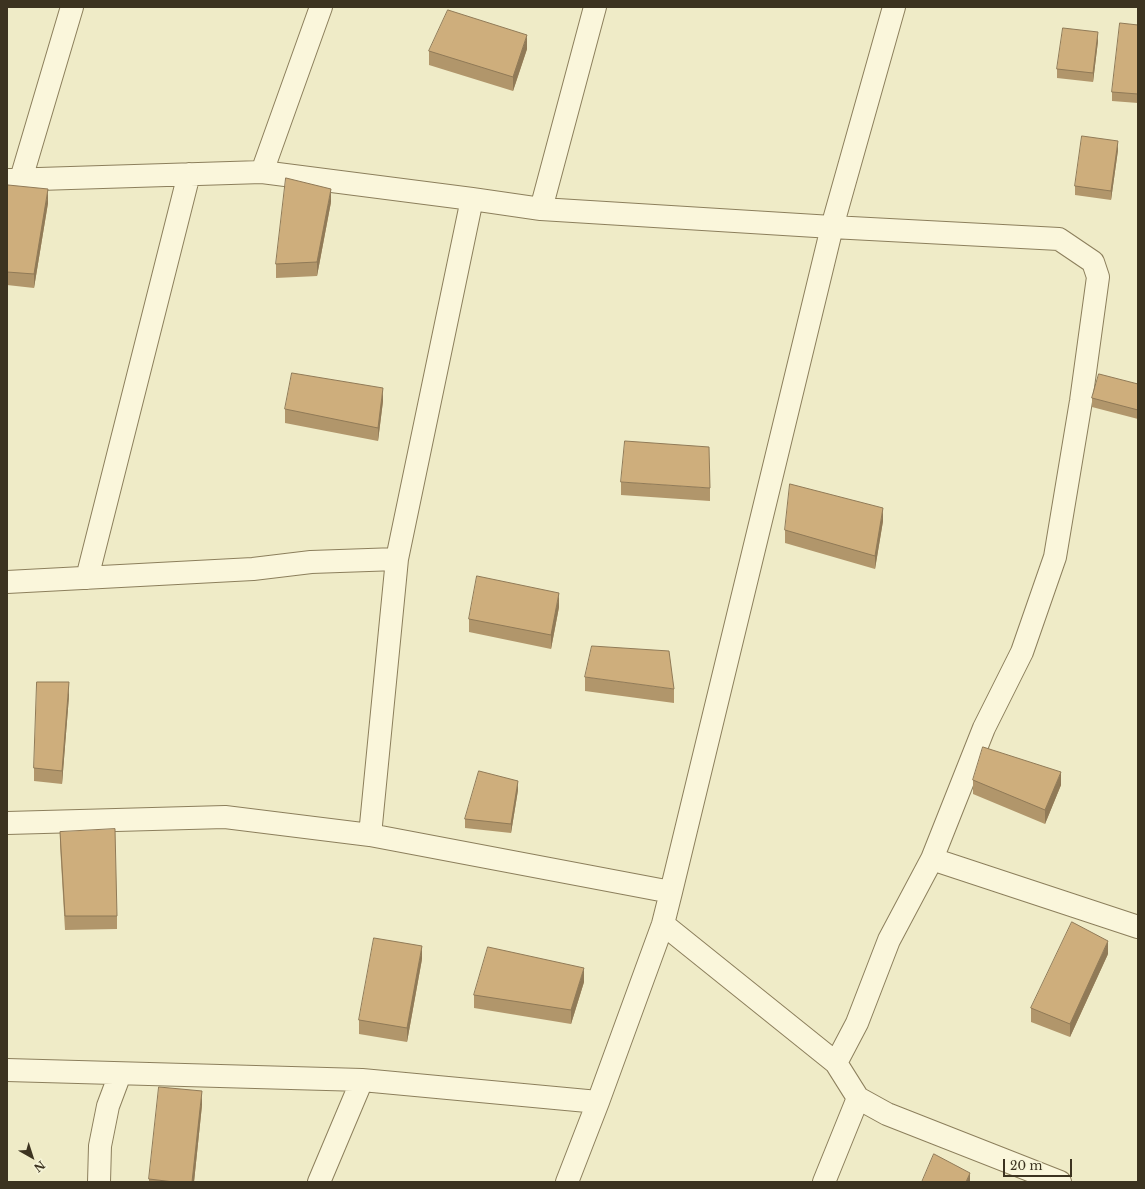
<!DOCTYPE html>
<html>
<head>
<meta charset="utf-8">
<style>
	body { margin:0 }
	#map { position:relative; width:1145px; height:1189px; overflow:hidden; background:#efebc7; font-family:"Libre Baskerville",serif }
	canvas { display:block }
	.frame { position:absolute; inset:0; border:8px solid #3c3320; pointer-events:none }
	.north { position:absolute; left:12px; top:1137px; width:40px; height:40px; -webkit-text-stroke:3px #f6f4d7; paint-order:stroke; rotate:141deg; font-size:11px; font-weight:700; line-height:16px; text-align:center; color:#3c3320 }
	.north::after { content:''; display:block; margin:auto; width:14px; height:18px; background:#3c3320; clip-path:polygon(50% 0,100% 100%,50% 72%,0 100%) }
	.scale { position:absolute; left:1003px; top:1159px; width:69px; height:18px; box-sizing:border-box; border:2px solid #3c3320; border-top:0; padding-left:5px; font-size:12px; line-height:14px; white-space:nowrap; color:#3c3320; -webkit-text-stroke:3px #f6f4d7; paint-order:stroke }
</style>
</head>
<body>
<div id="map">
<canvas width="1145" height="1189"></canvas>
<div class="frame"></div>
<div class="north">N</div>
<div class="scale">20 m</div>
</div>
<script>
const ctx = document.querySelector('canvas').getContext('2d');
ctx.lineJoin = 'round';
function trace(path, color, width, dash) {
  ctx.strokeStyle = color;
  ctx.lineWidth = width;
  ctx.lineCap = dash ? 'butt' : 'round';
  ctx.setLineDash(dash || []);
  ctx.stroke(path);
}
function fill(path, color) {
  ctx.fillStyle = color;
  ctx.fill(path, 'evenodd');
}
const minor = new Path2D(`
	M262 172 321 7
	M21 179 72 7
	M7 180 262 172 472 199 541 209 832 227 1059 239 1093 262 1098 277 1081 401 1055 557 1022 652 984 728 932 859 889 940 857 1023 836 1063
	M541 209 595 7
	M87 578 189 174
	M7 582 253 569 311 562 397 559
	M7 823 225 817 370 835 671 892
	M370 835 397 559 472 199
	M932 859 1138 927
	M663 924 836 1063 858 1098 887 1114 1060 1182
	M7 1070 362 1080 598 1102
	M99 1182 100 1146 108 1106 120 1074
	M319 1182 362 1080
	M567 1182 598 1102 663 924 671 892 832 227 894 7
	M824 1182 858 1098`);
trace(minor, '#8c7f5c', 24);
trace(minor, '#faf6db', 22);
fill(new Path2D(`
	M1138 25V103L1112 101V92Z
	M1098 41 1093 82 1057 78V69Z
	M527 49 513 91 429 65V51Z
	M1118 150 1111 200 1075 195V186Z
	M7 198 48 203 34 288 7 285Z
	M331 202 317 276 276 278V264Z
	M1138 384V419L1092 407V398Z
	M383 401 378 441 285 423V409Z
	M621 482 710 488V501L621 495Z
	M883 521 875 569 785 543V530Z
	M559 607 551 649 469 632V619Z
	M585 677 674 689V703L585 691Z
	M69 696 62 784 34 781V768Z
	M973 780 1061 785 1045 824 973 794Z
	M518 790 511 833 465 828V819Z
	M60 832 117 916V929L65 930 60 845Z
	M1108 954 1070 1037 1031 1022V1008Z
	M422 959 407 1042 359 1034V1020Z
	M584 982 571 1024 474 1008V995Z
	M202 1105 194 1182H149V1179Z`), '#b1966b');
fill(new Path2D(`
	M1098 32V41L1093 82V73Z
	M527 35V49L513 91V77Z
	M1118 141V150L1111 200V191Z
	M48 189V203L34 288V274Z
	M331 189V202L317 276V262Z
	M383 388V401L378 441V428Z
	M883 508V521L875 569V556Z
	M559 593V607L551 649V635Z
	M69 682V696L62 784V771Z
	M1061 772V785L1045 824V810Z
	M518 781V790L511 833V824Z
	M1108 941V954L1070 1037V1024Z
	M422 946V959L407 1042V1028Z
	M584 968V982L571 1024V1010Z
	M202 1091V1105L194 1182H192Z
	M970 1173V1182H966Z`), '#907a57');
const building = new Path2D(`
	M448 10 527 35 513 77 429 51Z
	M1120 23 1138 25V94L1112 92Z
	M1063 28 1098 32 1093 73 1057 69Z
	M1082 136 1118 141 1111 191 1075 186Z
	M286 178 331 189 317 262 276 264Z
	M8 185 48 189 34 274 7 272V198Z
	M292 373 383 388 378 428 285 409Z
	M1099 374 1138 384V410L1092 398Z
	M625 441 709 447 710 488 621 482Z
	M790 484 883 508 875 556 785 530Z
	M477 576 559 593 551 635 469 619Z
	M592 646 669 651 674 689 585 677Z
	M37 682H69L62 771 34 768Z
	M983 747 1061 772 1045 810 973 780Z
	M479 771 518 781 511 824 465 819Z
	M115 829 117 916H65L60 832Z
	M1072 922 1108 941 1070 1024 1031 1008Z
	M374 938 422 946 407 1028 359 1020Z
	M488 947 584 968 571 1010 474 995Z
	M159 1087 202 1091 192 1182H174L149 1179Z
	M934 1154 970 1173 966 1182H922Z`);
fill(building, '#ceae7c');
trace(building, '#907a57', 1);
</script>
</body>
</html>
